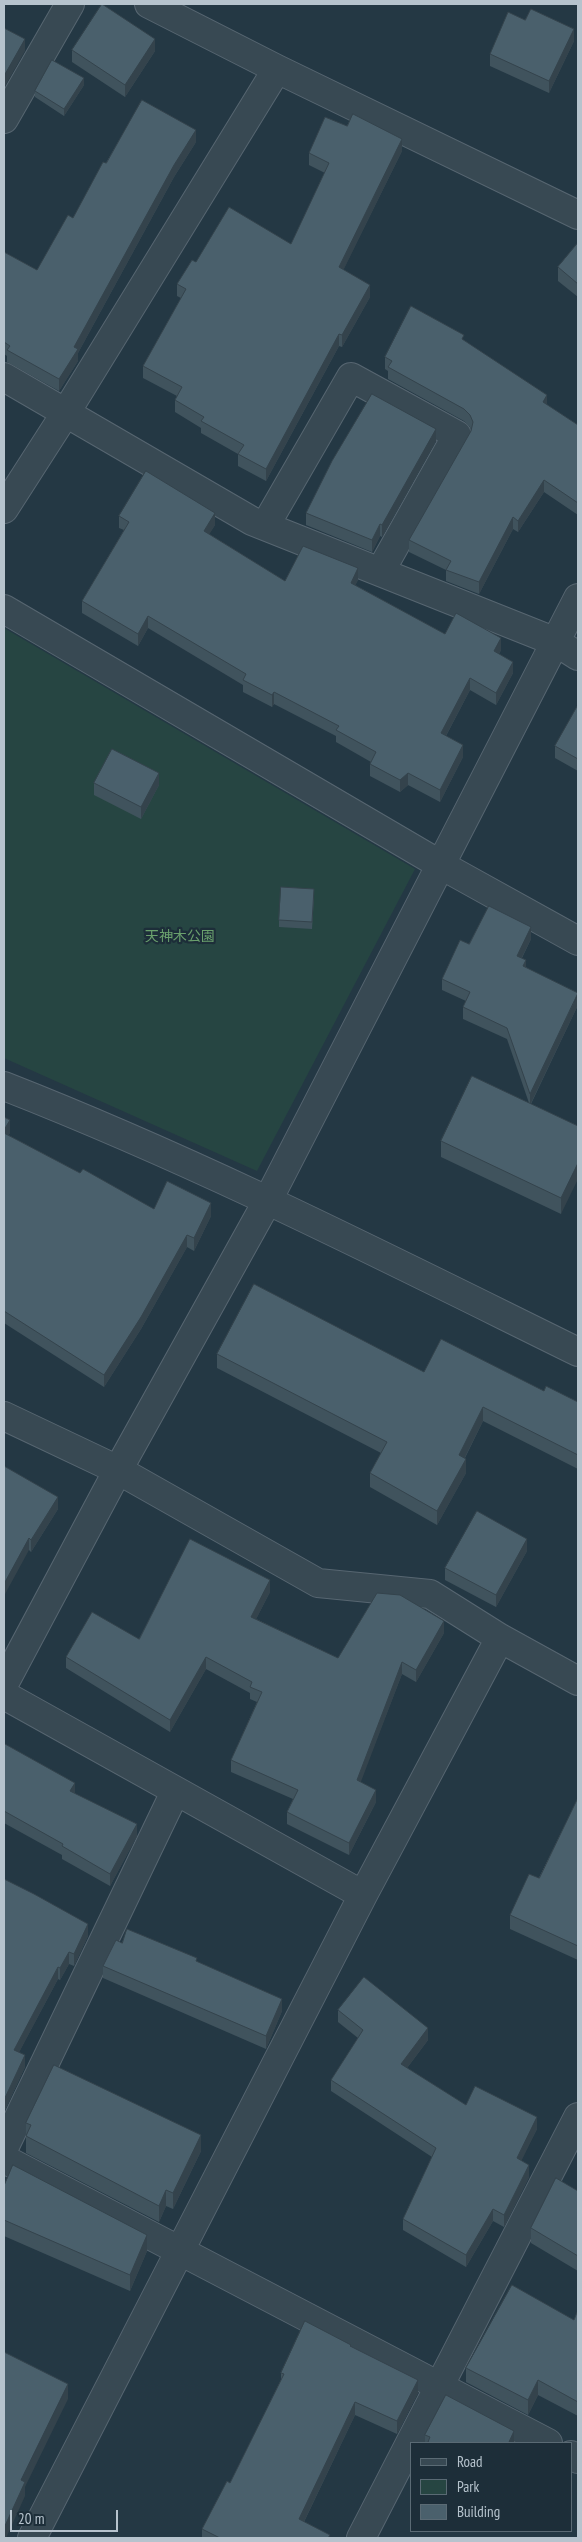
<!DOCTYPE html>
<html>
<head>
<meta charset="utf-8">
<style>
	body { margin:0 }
	#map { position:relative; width:582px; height:2542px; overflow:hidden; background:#243844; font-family:"PT Sans Narrow",sans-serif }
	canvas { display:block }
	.frame { position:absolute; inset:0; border:5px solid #b6c3cd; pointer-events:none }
	.legend { position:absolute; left:410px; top:2442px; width:162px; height:90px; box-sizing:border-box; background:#1d2e39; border:1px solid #5a6a74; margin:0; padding:6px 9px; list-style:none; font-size:15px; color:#b6c3cd }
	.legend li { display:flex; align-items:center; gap:10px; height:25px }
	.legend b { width:25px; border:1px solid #5a6a74 }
	.scale { position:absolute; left:10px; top:2510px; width:108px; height:22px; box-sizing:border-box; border:2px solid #b6c3cd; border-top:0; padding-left:6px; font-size:15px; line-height:18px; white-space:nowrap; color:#b6c3cd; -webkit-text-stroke:4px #1d2e39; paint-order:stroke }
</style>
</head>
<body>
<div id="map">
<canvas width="582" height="2542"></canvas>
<div class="frame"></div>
<ul class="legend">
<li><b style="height:6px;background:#384953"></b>Road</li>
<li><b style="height:14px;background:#264542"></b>Park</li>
<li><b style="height:14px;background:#4a606c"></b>Building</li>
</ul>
<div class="scale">20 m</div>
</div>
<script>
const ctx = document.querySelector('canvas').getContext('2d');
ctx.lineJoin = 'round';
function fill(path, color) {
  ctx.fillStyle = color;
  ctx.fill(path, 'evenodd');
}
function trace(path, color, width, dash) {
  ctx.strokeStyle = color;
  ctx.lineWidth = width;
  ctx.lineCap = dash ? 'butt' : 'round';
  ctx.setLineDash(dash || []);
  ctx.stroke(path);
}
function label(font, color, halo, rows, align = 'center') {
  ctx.font = font + ' "PT Sans Narrow","Noto Sans JP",sans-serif';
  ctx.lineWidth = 4.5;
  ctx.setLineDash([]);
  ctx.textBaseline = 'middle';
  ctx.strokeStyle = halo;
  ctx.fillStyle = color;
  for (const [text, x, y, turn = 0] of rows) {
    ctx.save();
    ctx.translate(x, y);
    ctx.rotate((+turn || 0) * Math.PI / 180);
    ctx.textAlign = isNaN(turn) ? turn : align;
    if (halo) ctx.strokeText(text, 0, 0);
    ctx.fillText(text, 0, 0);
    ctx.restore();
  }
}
fill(new Path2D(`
	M4 628 415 869 257 1171 4 1058Z`), '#264542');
const street = new Path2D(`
	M149 4 277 69 578 215
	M4 119 70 4
	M4 377 252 521 556 642 578 656
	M4 509 65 414 277 69
	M265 526 351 377 457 435 380 572
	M4 609 441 865 578 941
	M4 1086C201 1163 389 1259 578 1352
	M4 1416 118 1470 318 1583 430 1594 500 1638 578 1681
	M4 1684 118 1470 268 1200 578 598
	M4 1695 363 1895
	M4 2148 175 1792
	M4 2159 548 2443
	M571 2455 578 2459
	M32 2538 363 1895 500 1638
	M361 2538 578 2117`);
trace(street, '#576671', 30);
trace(street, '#384953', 28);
fill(new Path2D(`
	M525 20 574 41 549 93 490 66V54Z
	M72 50 155 51 125 97 72 62Z
	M84 85 64 116 35 97V91Z
	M196 142 174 177 78 353V361L59 391 7 362V356L4 354V252L37 270 73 218 106 163Z
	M402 151 343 270 370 297 342 347 339 346 266 481 238 466V454L201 433V428L175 412V400L177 396 143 378V366L181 298 177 296V284L196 262 291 244 325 173 309 165V153Z
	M578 245V297L558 281V267Z
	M464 340 547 405 578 425V515L544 492 518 532 513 529 479 594 446 581V570L409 552V540L471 431 470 427 464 421 388 379V371L385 369V357Z
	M436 441 382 537 380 536 372 552 306 525V513Z
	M119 516 215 525 209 534 285 581 358 580 355 585 445 634 501 650 499 654 513 673 496 705 470 690 446 736 463 757 440 802 408 785 400 792 370 776V764L371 762 336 742V736L274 704 272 707 243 692V685L148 628 138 646 82 613V601L124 530 119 528Z
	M578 706V771L555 758V746Z
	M94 783 159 785 141 819 94 795Z
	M314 896 312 929 279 927V920Z
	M531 939 522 958 526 967 578 1005 531 1104 578 1126 561 1214 441 1157V1141L529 1103 507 1039 463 1019V1007L466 1001 442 990V979L469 944Z
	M4 1117 10 1133 8 1135 80 1173 154 1209 211 1216 194 1251 187 1247 141 1329 104 1387 4 1323Z
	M217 1354 424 1372 544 1391 578 1402V1469L483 1421 465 1458 466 1473 437 1525 370 1487V1473L381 1453 217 1368Z
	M4 1466 58 1509 31 1552 29 1550Z
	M527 1551 496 1607 445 1580V1568Z
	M270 1592 256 1619 338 1658 444 1633 416 1682 402 1674 360 1782 376 1802 349 1855 287 1824V1812L293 1799 231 1772V1760L257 1702 250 1699V1693L206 1669 170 1732 66 1668V1657L139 1639Z
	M4 1746 75 1794 137 1836 110 1886 62 1859V1855L4 1823Z
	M578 1798V1960L510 1929V1915L539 1878Z
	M4 1879 88 1936 74 1966 69 1964 60 1980 58 1979 19 2052 25 2067 4 2112Z
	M122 1943 282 2011 266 2049 103 1978V1966Z
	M338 2010 428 2040 407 2068 466 2105 537 2129 521 2160 529 2177 504 2227 493 2221 466 2267 403 2230V2219L432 2157 331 2091V2080L358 2038 338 2022Z
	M26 2123 201 2151 173 2209 166 2206 159 2222 26 2153Z
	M4 2186 147 2251 130 2291 4 2236Z
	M578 2191V2271L531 2243V2228Z
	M578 2310V2416L538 2395 528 2415 466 2382V2368L574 2320Z
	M351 2347 418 2393 397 2434 355 2415 304 2522 330 2538H202V2529L230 2483 281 2380V2373Z
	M425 2435 514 2443H425Z`), '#40535d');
fill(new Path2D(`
	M574 29V41L549 93V81Z
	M25 39V51L4 88V76Z
	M155 39V51L125 97V85Z
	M84 78V85L64 116V109Z
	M196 130V142L174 177 78 353V361L59 391V379L74 347 174 165Z
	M402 139V151L339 279V267Z
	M370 285V297L342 347V335Z
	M339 334V346L266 481V469Z
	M547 395V407L543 402Z
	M436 429V441L382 537V525Z
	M544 480V492L518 532V521Z
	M215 513V525L204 543V531Z
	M513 517V529L479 594V582Z
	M380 524V536L372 552V540Z
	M358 568V580L351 595V583Z
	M148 616V628L138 646V634Z
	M501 638V650L494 663V651Z
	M513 662V673L496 705V693Z
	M470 678V690L441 745V733Z
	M274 692V704L272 707V695Z
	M463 745V757L440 802V790Z
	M159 773V785L141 819V807Z
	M408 773V785L400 792V780Z
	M531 927V939L517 967V956Z
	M526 960V971L523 966Z
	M578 994V1005L530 1105V1094Z
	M10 1120V1133L4 1142V1130Z
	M578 1163V1179L561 1214V1198Z
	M211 1203V1216L194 1251V1238Z
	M187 1235V1247L141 1329 104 1387V1375Z
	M483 1407V1421L459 1469V1455Z
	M466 1459V1473L437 1525V1511Z
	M58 1497V1509L31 1552V1540Z
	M29 1538V1550L4 1596V1584Z
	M527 1539V1551L496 1607V1595Z
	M270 1580V1592L251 1629V1617Z
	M444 1621V1633L416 1682V1670Z
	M206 1657V1669L170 1732V1720Z
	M402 1662V1674L357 1792V1780Z
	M75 1783V1795L70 1791Z
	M376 1790V1802L349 1855V1843Z
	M137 1824V1836L110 1886V1874Z
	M88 1924V1936L74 1966V1954Z
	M69 1952V1964L60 1980V1968Z
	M58 1967V1979L14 2062V2050Z
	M282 1999V2011L266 2049V2036Z
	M428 2028V2040L401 2076V2064Z
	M25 2055V2067L4 2112V2100Z
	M537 2117V2129L517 2170V2158Z
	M201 2135V2151L173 2209V2193Z
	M529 2165V2177L504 2227V2215Z
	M166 2190V2206L159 2222V2206Z
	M493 2209V2221L466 2267V2255Z
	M147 2235V2251L130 2291V2275Z
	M418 2380V2393L397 2434V2421Z
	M538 2380V2395L528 2415V2400Z
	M68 2384V2399L25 2487V2496L6 2538H4V2528L21 2480Z
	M355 2402V2415L299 2532V2519Z
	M514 2431V2443H509V2442Z`), '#34434c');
const building = new Path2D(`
	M102 4 155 39 125 85 72 50Z
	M531 9 574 29 549 81 490 54 508 12 525 20Z
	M4 28 25 39 4 76Z
	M52 60 84 78 64 109 35 91Z
	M142 100 196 130 174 165 74 347 78 349 59 379 7 350 10 346 4 342V252L37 270 68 215 73 218 103 162 106 163Z
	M353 114 402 139 339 267 370 285 342 335 339 334 266 469 238 454 244 445 201 421 204 417 175 400 182 387 143 366 186 289 177 284 192 260 196 262 229 207 291 244 329 163 309 153 325 117 347 126Z
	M577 244 578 245V284L558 267Z
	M411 306 464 335 462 339 547 395 543 402 578 425V503L544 480 518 521 513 517 479 582 446 570 451 561 409 540 471 431 473 422 470 415 464 409 388 367 392 361 385 357Z
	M372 394 436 429 382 525 380 524 372 540 306 513 332 461Z
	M146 471 215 513 204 531 285 581 303 546 358 568 351 583 445 634 456 613 501 638 494 651 513 662 496 693 470 678 441 733 463 745 440 790 408 773 400 780 370 764 376 752 336 730 339 726 274 692 272 695 243 680 246 674 148 616 138 634 82 601 129 522 119 516Z
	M578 705V759L555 746Z
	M112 749 159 773 141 807 94 783Z
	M281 887 314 889 312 922 279 920Z
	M489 906 531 927 517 956 526 960 523 966 578 993 530 1094 507 1028 463 1007 470 992 442 979 460 940 469 944Z
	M472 1076 578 1126V1163L561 1198 441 1141Z
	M4 1117 10 1120 4 1130Z
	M4 1133 80 1173 83 1169 154 1209 167 1181 211 1203 194 1238 187 1235 141 1317 104 1375 4 1311Z
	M254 1284 424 1372 441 1339 544 1391 546 1386 578 1402V1455L483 1407 459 1455 466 1459 437 1511 370 1473 387 1442 217 1354Z
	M4 1466 58 1497 31 1540 29 1538 4 1584Z
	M477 1511 527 1539 496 1595 445 1568Z
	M190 1539 270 1580 251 1617 338 1658 377 1593 400 1595 444 1621 416 1670 402 1662 357 1780 376 1790 349 1843 287 1812 298 1790 231 1760 262 1692 250 1687 252 1682 206 1657 170 1720 66 1657 92 1612 139 1639Z
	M5 1744 75 1783 70 1791 137 1824 110 1874 62 1846 63 1844 4 1811V1746Z
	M578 1798V1946L510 1915 529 1874 539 1878Z
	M4 1879 34 1894 88 1924 74 1954 69 1952 60 1968 58 1967 14 2050 25 2055 4 2100Z
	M127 1929 197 1958 196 1961 282 1999 266 2036 103 1966 116 1940 122 1943Z
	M364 1977 428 2028 401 2064 466 2105 475 2086 537 2117 517 2158 529 2165 504 2215 493 2209 466 2255 403 2219 436 2148 331 2080 363 2030 338 2010Z
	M54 2065 201 2135 173 2193 166 2190 159 2206 26 2136 31 2125 26 2123Z
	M13 2165 147 2235 130 2275 4 2220V2186Z
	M556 2178 578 2191V2256L531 2228Z
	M512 2285 574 2320 578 2310V2402L538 2380 528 2400 466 2368Z
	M305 2321 351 2345 350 2346 418 2380 397 2421 355 2402 299 2519 330 2535 328 2538H220L202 2529 227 2481 230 2483 284 2374 281 2373Z
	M4 2352 68 2384 21 2480 25 2482 4 2528Z
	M446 2395 514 2431 509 2442 513 2443H431L428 2442 430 2437 425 2435Z`);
fill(building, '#4a606c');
trace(building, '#34434c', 1);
label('14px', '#6aa06d', '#1d2e39', [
	["天神木公園",180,937]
]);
</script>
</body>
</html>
